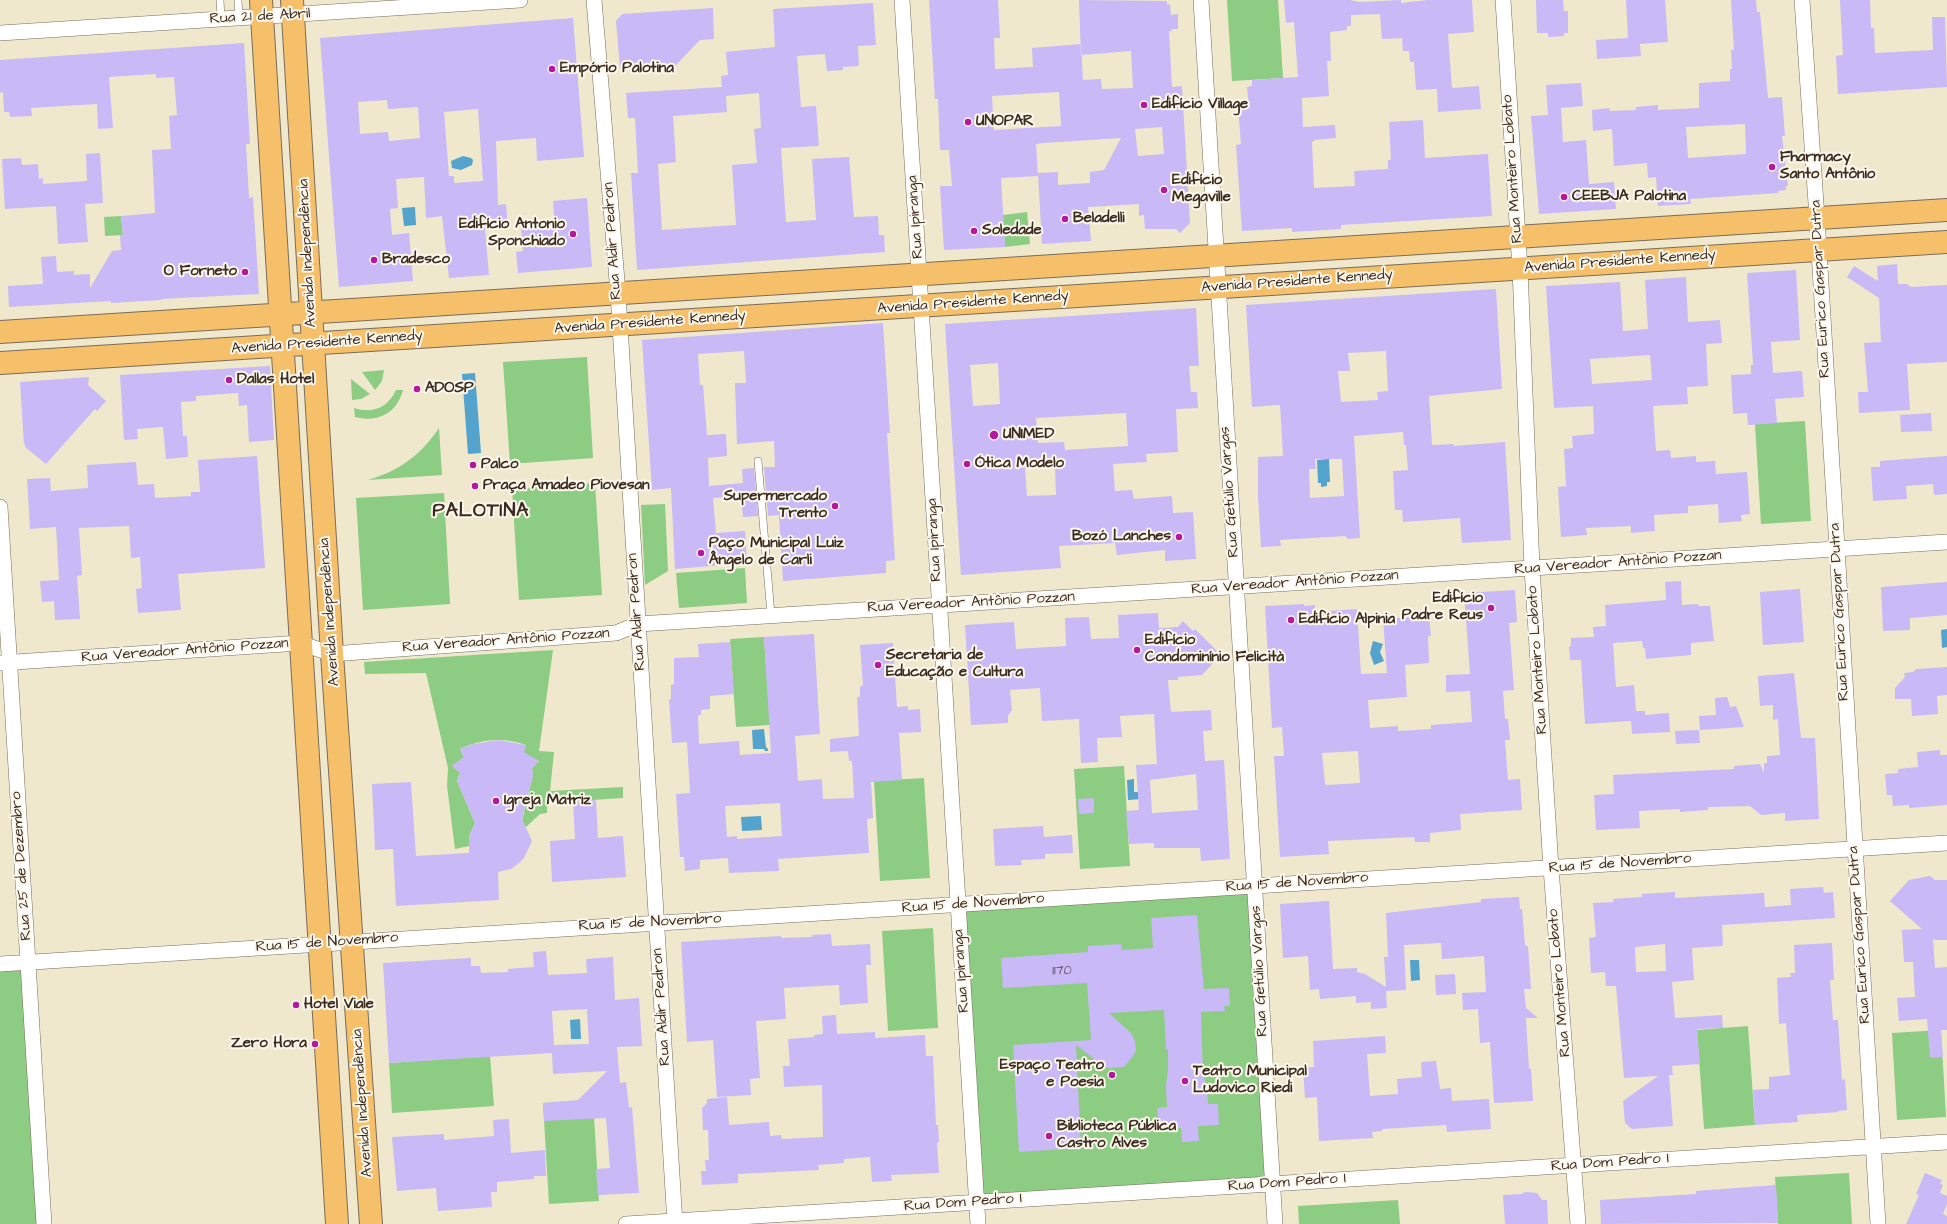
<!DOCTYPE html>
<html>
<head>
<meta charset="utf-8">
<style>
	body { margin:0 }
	canvas { display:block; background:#efe8cd }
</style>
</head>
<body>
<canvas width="1947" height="1224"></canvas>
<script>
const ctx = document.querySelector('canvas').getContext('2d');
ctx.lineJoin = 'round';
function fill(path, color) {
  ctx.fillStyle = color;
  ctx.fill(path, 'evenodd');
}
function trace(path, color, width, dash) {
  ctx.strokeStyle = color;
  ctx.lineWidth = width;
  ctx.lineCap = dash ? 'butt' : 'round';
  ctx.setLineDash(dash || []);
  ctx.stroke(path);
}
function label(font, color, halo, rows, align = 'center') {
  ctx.font = font + ' "Architects Daughter",sans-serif';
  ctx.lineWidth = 4;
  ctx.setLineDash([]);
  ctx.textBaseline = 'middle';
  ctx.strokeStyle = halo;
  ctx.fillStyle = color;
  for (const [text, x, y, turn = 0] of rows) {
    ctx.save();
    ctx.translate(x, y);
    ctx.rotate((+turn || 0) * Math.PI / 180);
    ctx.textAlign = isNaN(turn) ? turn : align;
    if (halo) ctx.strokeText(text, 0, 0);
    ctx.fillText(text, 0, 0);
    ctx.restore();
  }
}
fill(new Path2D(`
	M1227 0H1278L1283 78 1232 81Z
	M1027 212 1030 244 1005 247 1003 215Z
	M121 216 123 235 105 236 104 217Z
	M587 357 593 458 510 464 503 362Z
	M384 370 382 381 375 390 362 372Z
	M351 379 370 394 361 399 352 400Z
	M396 390H403C397 413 378 423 355 417L354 408C372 414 388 408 396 390Z
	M1805 421 1811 521 1761 524 1755 424Z
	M439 428 442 475 368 480C399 471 421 455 439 428Z
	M595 483 602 595 519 600 512 489Z
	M444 493 450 604 363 610 356 498Z
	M665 504 668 571 645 585 641 505Z
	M745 568 747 603 679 608 676 573Z
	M764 637 770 725 736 727 730 639Z
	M553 650 539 751 554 752 550 791 623 787V798L547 803V813L540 814 526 827 522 821 533 775 532 768 539 761 523 753 526 745C503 737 482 739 460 749L464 757 452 766 460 773 457 781 475 823 469 836V846L455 849 447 786 448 768 426 673 365 674 364 662Z
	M1124 766 1130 866 1080 869 1074 769Z
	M924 778 930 878 880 881 874 781Z
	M1255 886 1272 1184 976 1202 958 905Z
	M933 928 938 1028 888 1031 882 931Z
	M28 962 44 1224H0V964Z
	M1748 1026 1755 1125 1704 1129 1697 1030Z
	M1941 1030 1946 1117 1897 1120 1892 1033Z
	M490 1056 494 1106 392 1113 389 1063Z
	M593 1100 599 1201 549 1204 543 1103Z
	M1849 1173 1852 1224H1778L1775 1177Z
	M1398 1200 1400 1224H1299L1298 1206Z`), '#8ccc83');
fill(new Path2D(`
	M463 156 471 158 473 160 472 165 461 170 452 168 451 161Z
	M415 207 416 225 404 226 402 208Z
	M475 373 481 453 468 454 462 374Z
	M1329 459 1330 482H1327V486L1321 487V483H1318L1317 460Z
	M1947 629V647L1942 648 1941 630Z
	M1373 641 1383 644 1380 652 1384 661 1374 665 1370 653Z
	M764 729 766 747 768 749V751H765L764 749H753L752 730Z
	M1134 779V792H1142L1143 799 1128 800 1127 780Z
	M761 816 762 830 742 831 741 817Z
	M1410 960H1419L1420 980 1411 981Z
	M580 1019 581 1039H571L570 1020Z`), '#53a3cd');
fill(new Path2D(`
	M929 0H998L1000 38H994L995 69 1033 67 1032 48 1081 44 1083 80 1101 79 1102 89 1133 88 1131 51 1081 55 1079 0 1167 1V5L1170 4 1171 15 1178 14V29H1172V31H1169L1172 87 1182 86 1190 223 1180 233 1176 229H1145L1144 215 1139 216V204L1088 207 1091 241 1042 244 1038 173 1058 172V185L1090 183V172L1104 170 1121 138 1044 143 1036 144 1038 176 1001 178 1005 247 944 250 940 186H952L949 150H940L938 99H935ZM1059 92 1061 126 994 130 992 96ZM1162 127 1164 154 1138 156 1135 129Z
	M1284 0H1350L1360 2 1401 0V3L1428 0H1472L1474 32 1448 34 1452 88 1479 86 1481 109 1438 112 1437 89 1416 90 1414 62H1410L1409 51H1403L1402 38 1382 39 1380 14 1351 15V26H1347V30L1330 32 1331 61H1327L1329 96 1302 98 1303 127 1335 125 1336 138 1314 140V141L1312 142 1314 188 1355 186 1354 171 1388 169V160H1391L1389 122 1423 120 1425 158 1488 154 1492 216 1341 225V229L1292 232V228L1242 231 1236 145 1241 144 1238 108 1249 107 1247 87 1252 86V80L1298 77 1294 22 1286 23Z
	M1536 0H1563L1564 11H1568V33H1564V36L1548 37V33H1537Z
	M1626 0H1665L1668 42 1640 44 1641 56 1597 59 1596 40 1628 38Z
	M1731 0H1756L1757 12H1760L1768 98 1782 97 1785 136H1782L1788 186H1786V190L1778 191V193L1690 199 1691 204 1658 206 1656 177 1648 178 1647 163 1614 166 1612 129 1593 131 1592 110 1609 108 1610 111 1636 110V107L1658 105V110L1699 108V83L1730 81V69H1732L1731 50H1734ZM1745 124 1746 154 1688 158 1686 127Z
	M1840 0H1870L1871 28H1874L1875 53 1933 50 1932 17H1945L1947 87 1838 94 1836 56 1843 55Z
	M873 3 876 45 858 46 859 66 843 67V70L827 71 825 54 797 56 801 107 816 106 819 146 781 148 786 222 816 220 812 159 849 157 854 217 878 216 879 235H884L885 252 637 270 631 173H638L635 118H628L626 93 722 87 721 76 728 75 726 52 775 47 773 9ZM759 93 761 128 754 129 757 163 732 165 736 225 662 230 658 164 676 162 673 116 727 112 726 96Z
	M713 8 714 39 700 40 675 66 620 68 616 21 622 14Z
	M573 18 584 157 537 161 536 138 496 141 498 205 506 204 508 227 485 229 489 275 449 278 442 216 426 218 424 177 396 179 398 208 390 209 392 235 409 233 413 281 339 287 320 38ZM387 100 388 109 418 107 420 138 389 141 388 132 360 134 358 102ZM478 109 483 181 454 183V176H449L444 112Z
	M244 43 250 144H246L249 198 253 197 259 294 161 299V300L111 303V301L9 307 8 286 43 284 41 257 56 256 57 272 74 271V275L90 274V288L112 251 121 250 120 235H123L121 216 155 213 152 150 171 149 169 116 177 115 174 77 156 78V74L109 77 113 128 98 129 97 104 31 108 32 116 10 117 9 112H4L3 92 0 93V60Z
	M1581 83 1583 106 1561 108 1563 142 1586 140 1589 184 1614 182 1616 209 1539 214 1531 116 1548 115 1546 85Z
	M100 153 103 203 85 204 88 242 58 244 56 206 5 209 2 159 21 158 22 165 38 164 39 179 43 178V184L87 181 86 154Z
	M587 198 592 267 518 273 516 252 523 251 521 227 555 225 553 201Z
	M1897 264 1898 284H1907L1911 287 1947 285V362L1907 364 1910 410 1859 413 1858 392H1868L1864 343 1881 342 1879 298 1847 277 1854 266 1878 281 1877 266Z
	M1796 270 1800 340 1771 342 1773 373 1802 371 1804 397 1775 399 1777 423 1748 425 1747 413 1733 414 1731 375 1751 374V365H1753L1747 273Z
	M1686 277 1688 322 1720 320 1722 343 1706 344 1708 386 1687 387 1688 404 1653 406 1656 451 1670 450 1671 458 1696 456V462L1715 461 1716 474 1747 472 1750 514 1741 515 1742 521 1719 523 1718 504 1688 506V513L1654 515 1655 531 1631 533V526L1586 528 1587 535 1561 537 1558 487 1566 486 1564 449 1573 448 1572 436 1594 434 1593 406 1554 408 1546 286 1620 282 1623 331 1648 329 1645 280ZM1650 355 1652 380 1592 384 1590 359Z
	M1496 289 1502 389 1429 396 1432 445 1454 444V446L1505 442 1511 540 1462 543 1460 518 1403 522 1402 510H1395L1393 471 1408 470 1406 445H1404L1403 432 1354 436 1360 538 1348 539 1345 536 1280 540 1281 546 1261 547 1258 496V457L1283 456 1280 405 1252 407 1246 305ZM1386 351 1388 391 1377 392 1378 400 1341 402 1338 371H1350L1348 353ZM1315 459H1342L1344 496 1310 498 1309 469H1316Z
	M1196 308 1199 366H1189L1191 392H1197L1198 408 1176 409 1178 452 1146 454 1147 462 1113 464 1115 491 1132 490 1134 499 1172 496 1173 513 1193 512 1196 559 1165 561V550L1117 555 1115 543 1080 545 1059 546 1061 568 961 575 945 324ZM998 363 1000 404 973 406 970 365ZM1126 413 1128 446 1065 450 1064 442 1038 443 1036 418ZM1055 467 1056 495 1027 496 1025 469Z
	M883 323 890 433H887L895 560 886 561V573L783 581 779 515 768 516 764 467H775L774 441 737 444 735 383H746L744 351 698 354 700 385H703L707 435 726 434 727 456 708 458 709 486 743 483 742 469 754 468 758 516 743 517 741 496 713 498 716 533 745 531 747 563 675 569 671 488 652 490 642 340Z
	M270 366 274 440 249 442 247 405 239 406 238 393 196 396V401L181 402 183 436H187L188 457 166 459 163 427 137 429 138 439 124 440 120 375Z
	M89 377 88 385 106 401 97 411 95 409 46 464 25 447V443L24 445 20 382Z
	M1931 413 1932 431 1901 432 1900 415Z
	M257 456 265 568 178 574 181 610 138 613 136 589 142 588 140 557 131 558 129 526 79 528 82 575 77 576 80 619 55 620 54 601 42 602 40 581 59 580 56 527 30 529 27 479 50 478 51 491 88 488 87 465 136 462 138 485 154 484 155 498 191 496V492H200L198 460Z
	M1947 456V494L1934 495 1933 484 1906 486 1907 499 1873 501 1871 467H1880V461Z
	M1681 581 1682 605 1698 604 1699 606H1710L1714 641 1691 643V655L1646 659 1645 648H1643L1642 641 1613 643 1616 687 1634 685 1636 711H1645V715L1669 713 1670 732 1632 734 1631 721 1585 724 1581 660H1570L1569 647 1571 646V638L1594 637 1593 627 1606 626 1605 605 1666 600 1665 582Z
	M1947 582V615L1910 618V630L1883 631 1881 587Z
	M1800 589 1804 642 1763 645 1760 592Z
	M1515 590 1517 622 1509 623 1514 690 1503 691 1505 719H1508L1510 740H1505L1508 780 1520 779 1522 810 1460 814 1461 830 1430 833V842H1415L1414 837 1328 841 1329 854 1280 857 1274 756H1284L1282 727 1272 728 1265 606 1304 604V606L1315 605V612L1357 609 1361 674 1387 673 1383 619 1429 616 1431 636H1428L1429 663 1405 665 1407 697 1368 700 1370 728 1398 726V731L1431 729V725L1472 722 1470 691 1446 692V675L1470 674 1464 593ZM1358 751 1360 783 1327 785 1325 784 1322 753Z
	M1158 613 1159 628 1178 627 1183 621 1193 631 1195 629 1217 651 1209 660 1213 663 1202 675 1178 677V680H1168L1171 712 1211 710 1212 730 1203 731 1205 761 1224 760 1230 859 1201 861 1200 848H1154V843L1129 844 1126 811 1139 810 1136 765 1157 764 1154 714 1120 716 1122 737 1097 738 1098 762 1081 763 1079 719 1042 721 1040 688 1010 690 1012 710 1008 716V723L971 725 965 625 1014 622 1016 649 1066 646 1065 618 1089 617 1091 639 1119 638 1118 615ZM1196 774 1198 810 1152 813 1150 780Z
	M814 634 820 734 795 736 798 781 822 779 823 799 854 798 852 761H849L848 751 830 752V739L859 736 857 697H860V686H863L860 645 893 643 897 707 908 706V710L920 709 921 732 899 733 902 780 871 782 873 818 867 819 869 853 778 859 779 871 729 873 728 858 700 860V869L685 871 684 857H680L676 794 690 793 687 742 672 743 669 699H671V685L674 684V658L699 657 698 644 730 642 734 694 710 696V709L701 710V715H698L699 744 739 741 740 755 771 753 764 637ZM780 803 782 836 737 839V836L727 837 725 806Z
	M1947 667V695L1937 696 1938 714 1912 716 1911 699H1895V688L1905 677 1904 673 1913 672 1916 669Z
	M1794 673 1801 738H1815L1819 819 1785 821V813L1761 815 1750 806 1708 807V810L1680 812V809L1639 811 1640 828 1596 830 1594 795 1614 794 1613 775 1734 769V766L1760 764 1764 773V763H1767V756L1780 755 1778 719 1773 720V705L1760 706 1758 676Z
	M1727 697 1730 707 1736 706 1744 727 1700 730 1699 716 1716 715 1715 698Z
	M1699 730 1700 743 1676 744 1675 731Z
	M499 740 526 745 524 752 539 761 532 768 533 775 522 819 532 841 524 858 518 864 511 869 498 872 499 900 396 906 393 849 375 850 372 784 411 782 416 856 469 853V836L475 823 457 781 460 773 452 766 464 757 460 749 473 744Z
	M1940 750V755H1947V805L1909 808V805L1893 806 1892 795H1887L1885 774 1898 773V769L1918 767 1917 752Z
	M1094 798V813L1079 814 1078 799Z
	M596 800 598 838 623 836 626 877 552 882 550 841 575 839 573 802Z
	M1043 826 1044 837 1072 835 1073 853 1045 854V859L1021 860 1022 865 995 866 993 829Z
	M1930 876 1935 880H1947V940H1935L1933 938 1935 968 1947 967V1030H1941L1943 1057 1930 1058 1927 1019 1899 1021 1897 998 1915 997 1913 962H1904L1902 930 1922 929 1890 901 1909 880Z
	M1823 887 1824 893 1833 892 1835 918 1722 925 1723 946 1692 948 1694 980 1672 982 1675 1018 1722 1015 1723 1028 1697 1029 1700 1064 1672 1066 1673 1075H1669L1673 1126 1632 1129 1625 1123 1623 1101 1658 1076 1624 1078 1616 986H1606L1605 972 1591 973 1589 938 1596 937 1593 903 1614 902 1613 899 1642 897V894L1675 892V898L1764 893 1765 907 1791 905 1790 889ZM1665 944 1666 971 1636 972 1635 947Z
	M1519 897 1520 909H1522L1525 946H1528L1531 989H1524L1526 1008 1538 1018H1526L1529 1069H1531L1533 1101 1494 1103 1490 1042 1480 1043 1478 1009 1463 1010 1462 993 1486 992 1484 956 1442 959 1441 943 1404 945 1406 990 1386 991 1387 1008 1371 1009V1002L1356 1003V996L1320 999 1319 989 1310 990 1308 956 1283 958 1280 904 1329 901 1333 969 1357 968V972L1365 974 1386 987 1384 957H1388L1386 913 1481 902V899Z
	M1197 915 1204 989 1229 988 1230 1006H1224L1225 1011 1201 1012 1203 1075 1207 1088 1208 1104H1218L1219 1125 1198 1126 1199 1141 1182 1142 1181 1128 1159 1129 1157 1108 1167 1107 1166 1086 1168 1070V1049L1166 1050 1164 1010 1109 1013 1131 1033 1135 1041 1136 1050 1133 1056 1124 1067 1109 1068 1103 1066 1076 1045 1081 1148 1019 1152 1013 1045 1091 1040 1087 983 1003 988 1001 958 1088 952V946L1121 944 1122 950 1153 948 1151 918Z
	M831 934 832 946 870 944 871 965H866L868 1003 840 1005 839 985 784 988 786 1019 756 1021 760 1078 750 1079 751 1095 717 1097 713 1040 687 1042 681 942 781 936V938L812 937V935Z
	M1832 943 1834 980H1830L1833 1020H1838L1842 1080 1845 1079 1847 1110 1838 1111V1112L1797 1115 1798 1122 1755 1125 1753 1090 1769 1089V1077L1790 1075 1786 1023 1779 1024 1777 978 1791 977 1790 973H1795L1794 945Z
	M546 951 548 975 587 973 586 959 613 957 615 1000 639 998 642 1046 617 1047 620 1083 626 1082 629 1108 632 1107 639 1193 598 1195 596 1169 610 1168 606 1118 544 1121 543 1103 578 1100 607 1071 553 1074 552 1053 389 1063 383 963 471 958V966H480L481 973 508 972V969L534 967 533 952ZM587 1009 589 1044 554 1045 552 1011Z
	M1455 974 1456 994 1436 995 1435 975Z
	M836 1015 837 1034 875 1032V1038L925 1035 926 1056H933L936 1125H938L939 1142 937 1143 939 1173 891 1175 892 1181 872 1182 870 1157 844 1159V1163L818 1165 819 1170 738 1174V1183L702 1185 701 1171H706L705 1160H709L708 1130H703L702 1108 707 1103V1099L727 1097 729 1125 769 1122 770 1136 781 1135 782 1139 823 1137 822 1085 784 1087 783 1066H790L788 1039 814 1037V1035L823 1034 822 1016Z
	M1385 1036 1386 1053 1367 1054 1370 1096 1398 1094 1397 1079 1422 1077 1421 1062 1436 1061 1440 1089 1451 1088 1452 1101 1489 1099 1491 1129 1447 1132 1446 1125 1382 1129V1131L1372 1132 1373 1138 1319 1141 1317 1097 1305 1098 1303 1068 1314 1067 1313 1041Z
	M509 1119 511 1153 545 1150 546 1176H534V1179L497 1182V1192H491L492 1207 438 1211 436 1188 397 1191 392 1137 444 1134V1140L494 1136 493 1120Z
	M1925 1173 1942 1180 1940 1184 1943 1185 1940 1193 1947 1196V1204L1943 1214 1947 1216V1224H1906L1919 1195 1916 1194Z
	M1776 1185 1778 1223 1601 1224 1600 1200 1696 1194V1191Z
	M1525 1192 1537 1193 1542 1200H1547L1548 1224H1505L1503 1195 1522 1194Z`), '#c9b9f7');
const service = new Path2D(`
	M220 0 221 19
	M238 0 239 18
	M758 461 771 615`);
const minor = new Path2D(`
	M594 0 618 293 675 1224
	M902 0 978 1224
	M1201 0 1275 1224
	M1503 0 1520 269 1532 568 1551 868 1578 1224
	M1802 0 1817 218 1878 1224
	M0 33 520 0
	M0 507 44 1224
	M0 663 300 643 332 654 616 633 638 624 1947 542
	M0 964 1947 843
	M626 1224 1947 1142`);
const primary = new Path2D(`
	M261 0 337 1224
	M292 0 332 654 371 1224
	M0 332 1947 210
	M0 363 1947 242`);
trace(service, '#7a6c5b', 8);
trace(minor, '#7a6c5b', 16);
trace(primary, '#7a6c5b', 24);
trace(service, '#fff', 7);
trace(minor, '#fff', 15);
trace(primary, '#f6c06b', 22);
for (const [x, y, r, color] of [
	[552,69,4,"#b5179e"],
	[1144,105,4,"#b5179e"],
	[968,122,4,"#b5179e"],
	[1772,167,4,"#b5179e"],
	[1164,190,4,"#b5179e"],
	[1564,197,4,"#b5179e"],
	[1065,219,4,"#b5179e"],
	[974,231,4,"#b5179e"],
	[573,234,4,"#b5179e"],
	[374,260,4,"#b5179e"],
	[245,272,4,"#b5179e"],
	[229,380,4,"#b5179e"],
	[417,389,4,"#b5179e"],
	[994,435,5,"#b5179e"],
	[967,464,4,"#b5179e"],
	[473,465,4,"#b5179e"],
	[475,486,4,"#b5179e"],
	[835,506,4,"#b5179e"],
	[1179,537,4,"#b5179e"],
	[701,553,4,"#b5179e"],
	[1491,608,4,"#b5179e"],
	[1291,620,4,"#b5179e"],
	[1137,650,4,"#b5179e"],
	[878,665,4,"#b5179e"],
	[496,801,4,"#b5179e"],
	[296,1005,4,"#b5179e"],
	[315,1044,4,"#b5179e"],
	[1112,1075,4,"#b5179e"],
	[1185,1081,4,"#b5179e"],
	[1049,1136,4,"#b5179e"]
]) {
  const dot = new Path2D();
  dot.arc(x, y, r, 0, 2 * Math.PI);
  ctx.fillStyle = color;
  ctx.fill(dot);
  trace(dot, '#fbf7ec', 1.5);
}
label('13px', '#5e4e54', null, [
	["1170",1062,971]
]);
label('15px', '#3b2a1e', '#fbf7ec', [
	["Rua 21 de Abril",260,17,-3],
	["Rua Monteiro Lobato",1513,169,-94],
	["Rua Ipiranga",916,217,-94],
	["Rua Aldir Pedron",613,241,-94],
	["Avenida Independência",308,253,-93],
	["Avenida Presidente Kennedy",1620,262,-4],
	["Avenida Presidente Kennedy",1297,282,-4],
	["Rua Eurico Gaspar Dutra",1821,289,-93],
	["Avenida Presidente Kennedy",973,303,-4],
	["Avenida Presidente Kennedy",650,323,-4],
	["Avenida Presidente Kennedy",327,343,-4],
	["Rua Getúlio Vargas",1230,492,-94],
	["Rua Ipiranga",935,540,-93],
	["Rua Vereador Antônio Pozzan",1618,563,-4],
	["Rua Vereador Antônio Pozzan",1295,583,-4],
	["Rua Vereador Antônio Pozzan",971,603,-3],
	["Avenida Independência",330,612,-94],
	["Rua Aldir Pedron",637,612,-94],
	["Rua Eurico Gaspar Dutra",1840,612,-93],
	["Rua Vereador Antônio Pozzan",506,641,-4],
	["Rua Vereador Antônio Pozzan",185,651,-4],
	["Rua Monteiro Lobato",1538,660,-94],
	["Rua 15 de Novembro",1620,864,-4],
	["Rua 25 de Dezembro",22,866,-94],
	["Rua 15 de Novembro",1297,883,-4],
	["Rua 15 de Novembro",973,904,-4],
	["Rua 15 de Novembro",650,923,-3],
	["Rua Eurico Gaspar Dutra",1860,935,-94],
	["Rua 15 de Novembro",327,943,-4],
	["Rua Ipiranga",962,971,-94],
	["Rua Getúlio Vargas",1260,971,-93],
	["Rua Monteiro Lobato",1560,983,-95],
	["Rua Aldir Pedron",662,1007,-94],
	["Avenida Independência",363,1103,-94],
	["Rua Dom Pedro I",1610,1163,-4],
	["Rua Dom Pedro I",1287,1183,-4],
	["Rua Dom Pedro I",963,1203,-4]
]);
label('bold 15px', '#3b2a1e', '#fbf7ec', [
	["Empório Palotina",560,69],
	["Edifício Village",1152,105],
	["UNOPAR",976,122],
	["Fharmacy",1780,158],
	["Santo Antônio",1780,175],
	["Edifício",1172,181],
	["Megaville",1172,198],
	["CEEBJA Palotina",1572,197],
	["Beladelli",1073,219],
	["Edifício Antonio",565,225,"right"],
	["Sponchiado",565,242,"right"],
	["Soledade",982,231],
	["Bradesco",382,260],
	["O Forneto",237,272,"right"],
	["Dallas Hotel",237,380],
	["ADOSP",425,389],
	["UNIMED",1003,435],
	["Ótica Modelo",975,464],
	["Palco",481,465],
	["Praça Amadeo Piovesan",483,486],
	["Supermercado",827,497,"right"],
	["Trento",827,514,"right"],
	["Bozó Lanches",1171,537,"right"],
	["Paço Municipal Luiz",709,544],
	["Ângelo de Carli",709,561],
	["Edifício",1483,599,"right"],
	["Padre Reus",1483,616,"right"],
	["Edifício Alpinia",1299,620],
	["Edifício",1145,641],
	["Condominínio Felicità",1145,658],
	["Secretaria de",886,656],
	["Educação e Cultura",886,673],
	["Igreja Matriz",504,801],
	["Hotel Viale",304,1005],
	["Zero Hora",307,1044,"right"],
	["Espaço Teatro",1104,1066,"right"],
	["e Poesia",1104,1083,"right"],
	["Teatro Municipal",1193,1072],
	["Ludovico Riedi",1193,1089],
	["Biblioteca Pública",1057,1127],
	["Castro Alves",1057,1144]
], 'left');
ctx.letterSpacing = '1px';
label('bold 19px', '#3b2a1e', '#fbf7ec', [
	["PALOTINA",481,512]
]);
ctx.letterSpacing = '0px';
</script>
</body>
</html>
